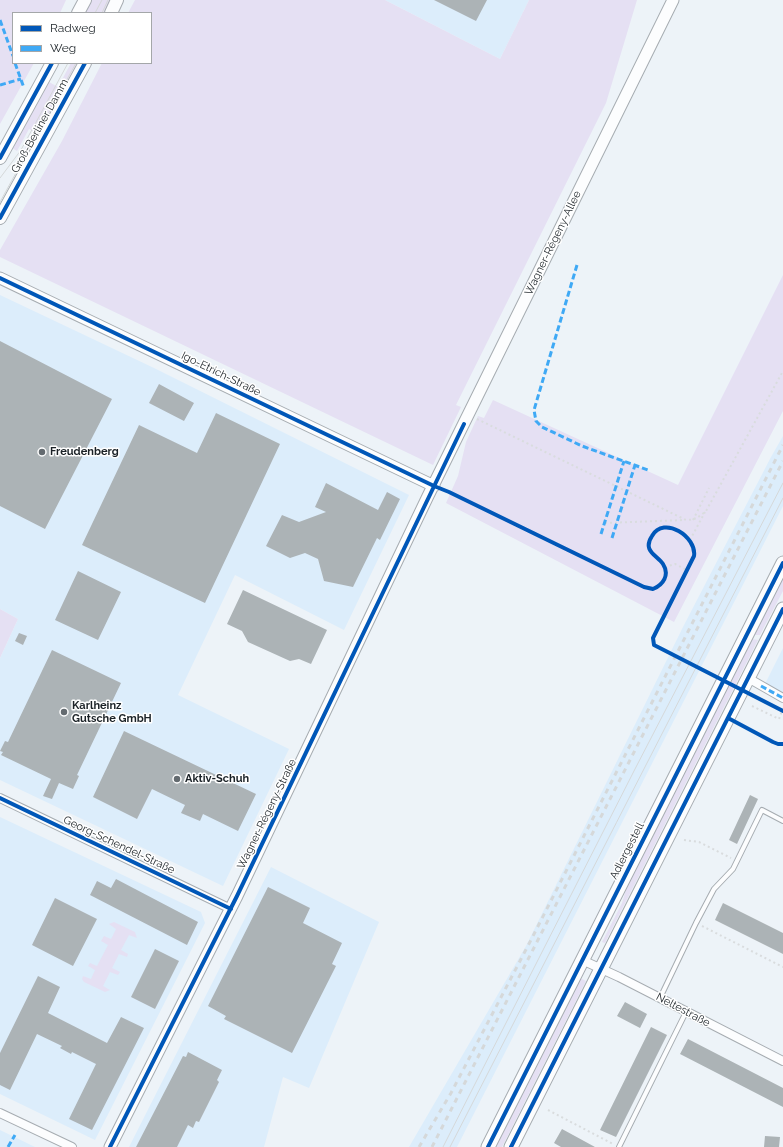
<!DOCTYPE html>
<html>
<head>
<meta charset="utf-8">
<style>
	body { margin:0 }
	#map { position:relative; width:783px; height:1147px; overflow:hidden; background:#edf3f8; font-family:Raleway,sans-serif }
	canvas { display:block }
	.legend { position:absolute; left:12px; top:12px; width:140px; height:52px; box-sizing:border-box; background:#fff; border:1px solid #a4a7a9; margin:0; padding:5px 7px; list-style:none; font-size:12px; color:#1b2227 }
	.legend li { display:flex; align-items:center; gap:8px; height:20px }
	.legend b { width:20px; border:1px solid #a4a7a9 }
</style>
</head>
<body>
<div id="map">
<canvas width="783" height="1147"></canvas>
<ul class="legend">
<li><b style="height:5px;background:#0057b8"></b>Radweg</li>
<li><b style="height:5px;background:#3fa9f5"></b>Weg</li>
</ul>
</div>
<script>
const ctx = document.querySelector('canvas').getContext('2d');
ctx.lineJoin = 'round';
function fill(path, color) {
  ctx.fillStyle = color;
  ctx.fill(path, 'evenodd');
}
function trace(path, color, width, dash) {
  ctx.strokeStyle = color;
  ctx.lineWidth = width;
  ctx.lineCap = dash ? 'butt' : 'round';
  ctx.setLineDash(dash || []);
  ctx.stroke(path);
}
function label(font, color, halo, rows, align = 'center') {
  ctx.font = font + ' Raleway,sans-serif';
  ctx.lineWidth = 3;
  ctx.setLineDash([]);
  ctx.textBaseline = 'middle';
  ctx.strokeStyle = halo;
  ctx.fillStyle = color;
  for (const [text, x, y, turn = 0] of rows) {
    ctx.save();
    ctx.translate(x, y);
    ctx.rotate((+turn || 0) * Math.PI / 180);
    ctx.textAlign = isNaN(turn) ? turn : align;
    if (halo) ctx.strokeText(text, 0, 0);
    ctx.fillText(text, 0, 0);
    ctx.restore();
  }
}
fill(new Path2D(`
	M385 0H529L500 59Z
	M0 295 154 368 409 495 344 630 235 575 178 695 289 749 223 886 0 780V658L18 619 0 609Z
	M783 436V506L458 1145 457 1147H409L526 946 683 627 771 457Z
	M783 648V694L765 684Z
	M0 817 201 912 205 923 95 1140 0 1094Z
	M271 867 379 922 309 1088 283 1077 264 1147H129Z
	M0 1130 35 1147H0Z`), '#dcedfb');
fill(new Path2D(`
	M0 0H66L60 13H13V63H34L0 124Z
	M91 0H112L105 13H84Z
	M135 0H385L500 59 529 0H637L606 103 456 405 461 407 433 465 0 257V250L62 141 102 63H151V13H128Z
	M71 63H79L28 158 22 155 33 131 29 129 17 151 12 148 49 82 58 87Z
	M783 275V411L674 622 446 503 458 476 466 442 478 416 484 418 493 400 678 485Z
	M783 576V591L760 635H753Z
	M0 609 18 619 0 658Z
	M751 639 758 640 605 943 602 942 622 903 628 883Z
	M114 922 135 932 137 938 129 935 121 950 128 954 127 957 119 954 112 968 120 972 118 975 110 972 103 986 110 990 105 992 84 982 82 979 83 976 91 979 95 970 88 966 90 963 97 966 108 945 101 941 104 936 111 939 116 929 109 924Z
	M580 978 586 981 502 1147H494Z`), '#e5e0f3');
fill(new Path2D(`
	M434 0H487L476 21Z
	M0 341 112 399 45 529 0 506Z
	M159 384 194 403 184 421 149 403Z
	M216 413 280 444 205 603 82 545 139 425 197 453Z
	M326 483 378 510 387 492 400 499 380 540 377 538 353 587 324 581 318 559 305 553 290 558 266 546 282 515 299 522 326 512 315 507Z
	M78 571 121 592 98 640 55 620Z
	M243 590 327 630 311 664 299 659 290 661 248 642 242 631 227 624Z
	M19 633 27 636 23 645 15 641Z
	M52 650 121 683 77 775 79 776 73 789 59 783 52 799 43 796 51 779 1 755 3 752 0 751 5 741 8 742Z
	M124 731 256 794 238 831 203 814 200 821 181 813 185 805 152 789 137 819 93 797Z
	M750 795 758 799 737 844 729 840Z
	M116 879 198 922 187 945 90 895 97 881 111 888Z
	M268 887 310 908 303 923 342 943 332 964 336 966 292 1053 224 1019 226 1016 208 1006Z
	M55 898 97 919 73 966 32 945Z
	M723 903 783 933V954L715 920Z
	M155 949 179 961 155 1009 131 997Z
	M38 976 60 987 48 1013 107 1043 121 1017 144 1028 92 1130 69 1119 96 1064 72 1052 71 1054 60 1048 62 1046 37 1034 10 1090 0 1085V1053Z
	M625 1002 647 1014 640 1028 617 1016Z
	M651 1027 667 1035 616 1137 600 1130Z
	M688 1039 783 1088V1107L680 1054Z
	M188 1052 222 1070 217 1080 219 1082 199 1122 196 1121 193 1128 188 1125 177 1147H136L183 1056 186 1057Z
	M562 1129 595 1147H561L554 1143Z
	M765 1136 780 1137 779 1147H764Z`), '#acb3b6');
const service = new Path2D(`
	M660 998 696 923 714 889 733 869 762 810 783 821
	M619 1147 686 1012`);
const minor = new Path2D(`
	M748 678 783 698
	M0 798 231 909
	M582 960 619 977 783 1061
	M0 1113 72 1147`);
const tertiary = new Path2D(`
	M0 278 434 486
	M110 1147 237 896 428 496 673 0`);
const secondary = new Path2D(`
	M78 13 85 0
	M111 13 117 0
	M0 158 52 63
	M0 218 85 63`);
const primary = new Path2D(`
	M488 1147 783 563
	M511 1147 783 609`);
trace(service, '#a6acb1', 6);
trace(minor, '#a6acb1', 10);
trace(tertiary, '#a6acb1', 13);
trace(secondary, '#a6acb1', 14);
trace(primary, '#a6acb1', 15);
trace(new Path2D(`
	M477 419 686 520C695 520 699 517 706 511L783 371
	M693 520 709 488
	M605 523 685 520
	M690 540 705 512
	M665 567 675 564 687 570
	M752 706 779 719 782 711
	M684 840 699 842 731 858
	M702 926 783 967
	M548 1110 613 1144`), '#d9dcde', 2, [2, 3]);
trace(service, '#fcfdfe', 4);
trace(minor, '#fcfdfe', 8);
trace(tertiary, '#fcfdfe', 11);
trace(secondary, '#fcfdfe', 12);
trace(primary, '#fcfdfe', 13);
trace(new Path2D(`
	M95 13 102 0
	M102 13 108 0
	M0 178 21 150 68 63
	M0 202 76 63
	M443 1147 635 769 783 483
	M450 1147 783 498`), '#d5d8d9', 1);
trace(new Path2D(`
	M419 1147 451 1093 532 938 783 445
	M432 1147 783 461`), '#d5d8d9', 3, [5, 5]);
trace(new Path2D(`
	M0 20 13 56
	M15 63 24 88
	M0 85 21 79
	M577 265 534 410 536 421 542 427 582 446 648 470
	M601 534 624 461
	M612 538 635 465
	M761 686 783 698
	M8 1147 15 1135`), '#3fa9f5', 3, [6, 3]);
trace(new Path2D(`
	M0 158 52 63
	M0 218 85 63
	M0 278 434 486 449 492 644 587 653 589C663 585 670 575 663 564 657 555 642 551 652 536 664 515 697 537 694 556L653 638 654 645 783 711
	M728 718 773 742 778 744H783
	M0 798 231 909
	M110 1147 237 896 464 424
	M488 1147 783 563
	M511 1147 783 609`), '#0057b8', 4);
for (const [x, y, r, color] of [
	[42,452,4,"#646b70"],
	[64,712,4,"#646b70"],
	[177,779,4,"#646b70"]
]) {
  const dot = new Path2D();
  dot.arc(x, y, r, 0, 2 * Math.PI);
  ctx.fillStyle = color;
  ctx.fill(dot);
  trace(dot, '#fff', 1.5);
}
label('11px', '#1b2227', '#fff', [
	["Groß-Berliner Damm",40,126,-61],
	["Wagner-Régeny-Allee",553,243,-64],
	["Igo-Etrich-Straße",221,374,26],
	["Wagner-Régeny-Straße",267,814,-64],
	["Georg-Schendel-Straße",119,845,25],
	["Adlergestell",627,851,-63],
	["Neltestraße",683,1010,28]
]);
label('bold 11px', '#1b2227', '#fff', [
	["Freudenberg",50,452],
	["Karlheinz",72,706],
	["Gutsche GmbH",72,719],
	["Aktiv-Schuh",185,779]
], 'left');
</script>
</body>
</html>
